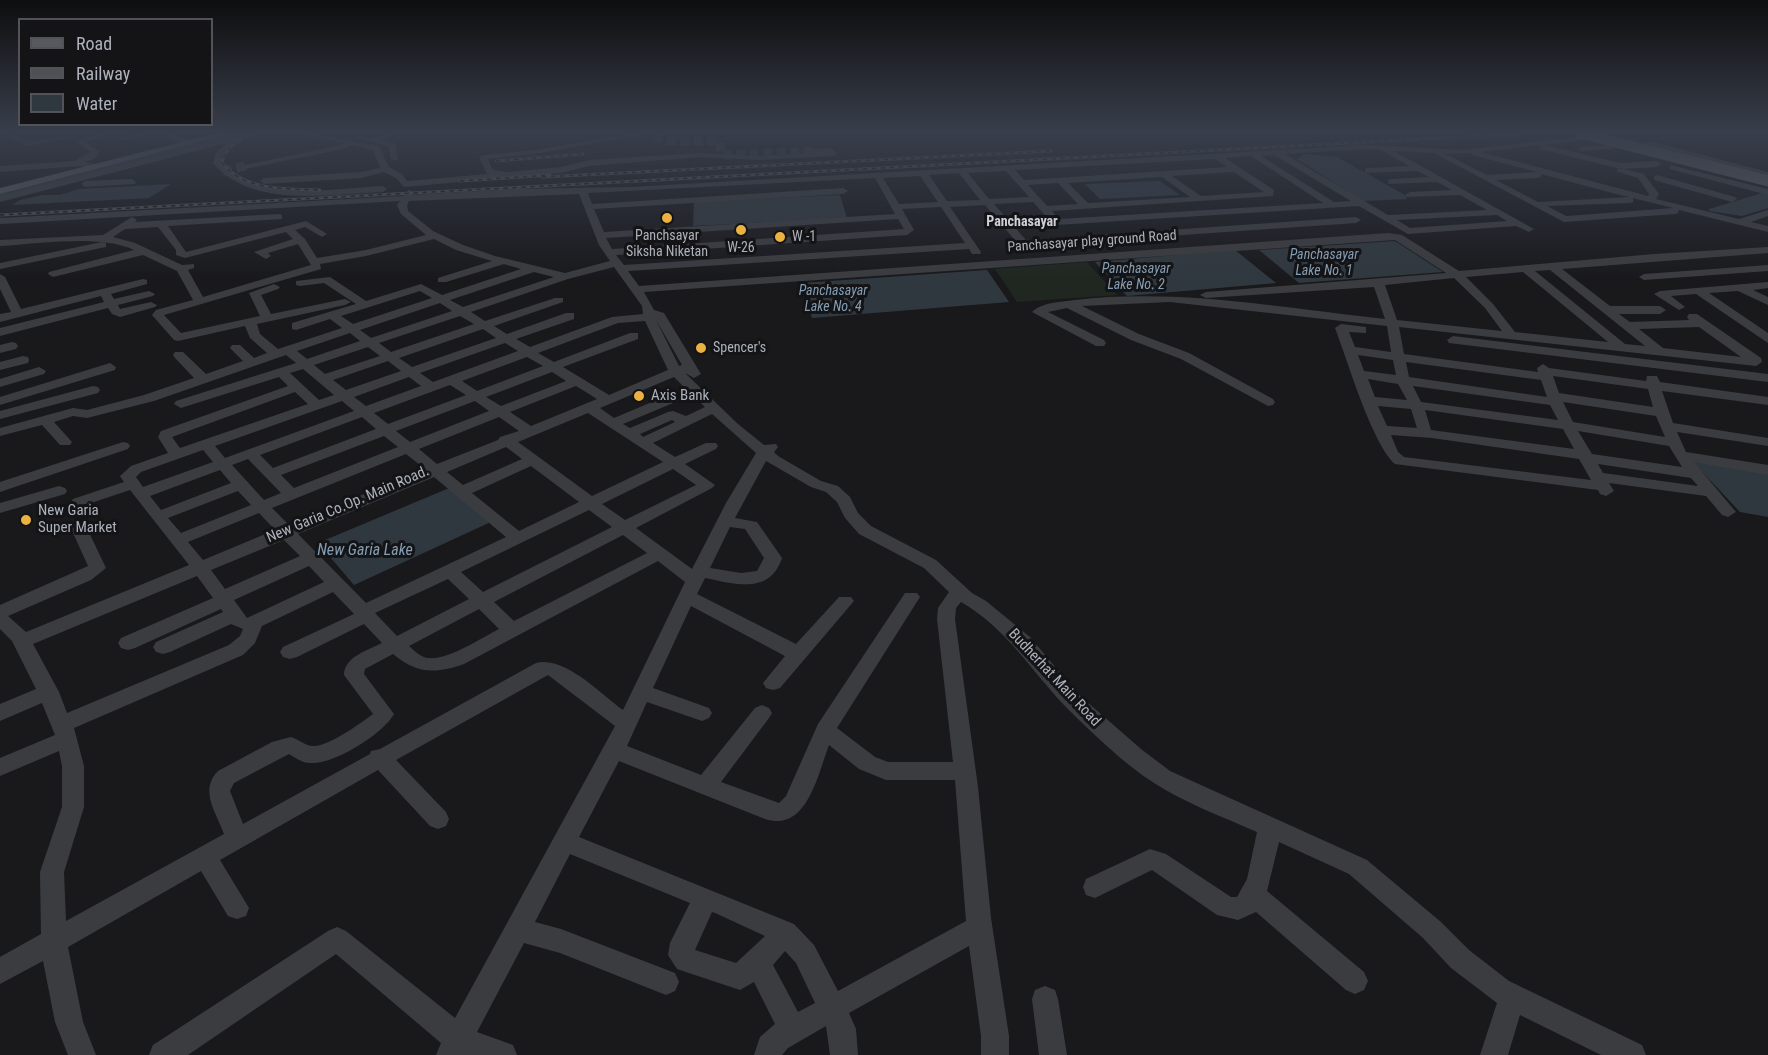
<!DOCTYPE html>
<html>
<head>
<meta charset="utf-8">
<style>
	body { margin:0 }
	#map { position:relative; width:1768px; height:1055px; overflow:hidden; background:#19191c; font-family:"Roboto Condensed",sans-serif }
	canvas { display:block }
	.legend { position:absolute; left:18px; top:18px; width:195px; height:108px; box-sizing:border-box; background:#141417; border:2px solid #515359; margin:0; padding:8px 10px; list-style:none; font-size:18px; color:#acb1bb }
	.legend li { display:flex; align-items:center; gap:12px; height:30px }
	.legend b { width:30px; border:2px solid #515359 }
</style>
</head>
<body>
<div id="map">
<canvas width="1768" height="1055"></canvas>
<ul class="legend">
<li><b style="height:8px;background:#57595f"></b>Road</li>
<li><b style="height:8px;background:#4e5055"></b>Railway</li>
<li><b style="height:16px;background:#30383f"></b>Water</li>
</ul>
</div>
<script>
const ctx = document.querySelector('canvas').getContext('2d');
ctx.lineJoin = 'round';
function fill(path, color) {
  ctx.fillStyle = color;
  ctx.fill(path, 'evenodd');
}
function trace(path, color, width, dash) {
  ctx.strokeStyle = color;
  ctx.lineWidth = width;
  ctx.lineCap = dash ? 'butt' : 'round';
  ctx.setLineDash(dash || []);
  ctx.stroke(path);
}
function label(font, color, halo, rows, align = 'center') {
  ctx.font = font + ' "Roboto Condensed",sans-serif';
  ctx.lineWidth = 6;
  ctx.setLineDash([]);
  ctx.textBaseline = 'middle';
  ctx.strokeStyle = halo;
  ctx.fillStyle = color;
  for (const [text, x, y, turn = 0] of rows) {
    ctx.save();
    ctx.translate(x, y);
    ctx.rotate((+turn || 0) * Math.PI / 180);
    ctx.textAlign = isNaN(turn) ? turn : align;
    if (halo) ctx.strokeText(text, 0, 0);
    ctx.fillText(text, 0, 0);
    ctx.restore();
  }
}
fill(new Path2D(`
	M1087 262 1117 295 1017 302 995 269Z`), '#1f2720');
fill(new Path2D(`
	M1305 154 1337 157 1405 195 1407 199 1363 201 1297 159Z
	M1160 181 1180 195 1100 199 1085 184Z
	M171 184 149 198 12 205 20 200 42 195H60L78 189Z
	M1762 193H1768V208L1742 216 1709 211V209Z
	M840 195 847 218 693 226 694 202Z
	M1395 241 1443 272 1299 283 1259 250Z
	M1235 250 1276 283 1127 296 1095 262Z
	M987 270 1009 302 812 318 802 283Z
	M1691 460 1768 473V517L1740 512Z
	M454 486 493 521 354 585 318 543Z`), '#30383f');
fill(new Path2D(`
	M232 133H247L0 199V193Z`), '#30383f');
trace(new Path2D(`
	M654 136 668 141H717L720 142 721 154 726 155 812 151
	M223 171 245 166`), '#36373c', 9, [9, 4.5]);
fill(new Path2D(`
	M2 133C15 133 20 140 30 141 44 143 69 133 88 133L28 146Z
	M92 133H101L105 136 86 142 100 152 94 159 85 162 99 165V169L81 166 0 172V166L74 161 90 152 76 141 94 135Z
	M138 133H154L123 140 119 138Z
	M247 133H260C246 141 226 141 221 162 263 202 330 189 383 186L387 189 383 192C329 194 252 209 213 163L216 153 227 143 0 202V196Z
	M297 133H312L379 146 389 167 402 174 407 181 487 174 479 157 483 155 535 150 634 133H651L535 154 488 159 493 170 509 172 561 167 589 160 700 153 760 156 809 153 808 151 812 149 831 148 837 154 833 156 760 160 700 157 589 166 561 173 404 187 396 178 384 172 361 178 264 184 260 181 264 178 361 172 380 168 373 150 351 145 347 148 245 169 241 166 345 144Z
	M388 133H400L381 140 395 143 398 161 391 159 388 146 354 138 358 136 371 138Z
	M169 134H175L193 143 189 145 169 138Z
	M1601 134H1604V138L1544 145 1621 163 1657 161 1661 164 1657 167 1621 169 1540 149V145L1481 152 1648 196 1649 194 1638 178 1616 171 1620 168 1644 174 1659 194 1656 199 1739 219 1768 210V216L1751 222 1768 226V232L1679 210 1678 213 1675 214 1564 222 1434 153 1394 151 1534 229 1529 232 1516 226 1408 234 1359 206 1056 225 1053 224 1033 202 994 204 1026 240 1356 217 1361 220 1356 223 1023 246 1019 245 985 205 950 207 981 252 980 254H972L969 249 628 271 639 286 1388 233 1402 235 1459 271 1654 254 1768 247V253L1562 269 1610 306H1660L1666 310 1660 314H1619L1630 322 1689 320 1687 317 1689 314H1697L1761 358 1762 362 1756 366 1399 327 1404 354 1538 372 1537 368 1543 364 1549 368 1646 381 1647 376H1657L1660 382 1768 397V405L1662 391 1673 423 1768 438V446L1677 432 1686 452 1768 465V475L1694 462 1736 512 1728 517 1722 515 1706 496 1609 483 1614 491 1606 496 1600 494 1598 490 1395 464C1372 444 1347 359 1335 328L1341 324 1366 327V333L1349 332 1355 347 1391 352 1387 326 1170 302 1082 306 1139 334 1189 353 1273 399 1275 402 1273 405 1268 406 1181 359 1131 340 1067 308 1048 312 1104 340 1106 343 1104 346H1096L1032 312C1042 302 1062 302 1075 300 1178 288 1283 308 1385 319L1374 287 1206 298 1200 295 1206 292 1446 273 1395 240 644 292 654 310 664 313 701 374 694 378 685 373 738 424 764 445 776 444 778 447 774 452 778 456 821 481 838 486 850 497 858 513 871 526 936 560 972 593 986 601 1030 637 1078 694 1141 749 1170 771 1367 860 1441 922 1469 950 1509 981 1642 1045 1646 1055H1601L1520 1015 1508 1055H1480L1497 1003 1451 968 1423 938 1349 874 1279 842 1267 891 1364 972 1368 981 1364 990 1355 994 1346 990 1256 912 1238 920 1217 915 1152 870 1095 898 1086 895 1083 887 1086 879 1150 849 1166 854 1231 897H1237L1247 879 1257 832C1223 817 1185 803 1154 783 1123 763 1090 731 1064 705 1030 669 1006 628 961 602L956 608 955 619 978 787 991 918 1009 1036V1055H981V1036L969 946 849 1013 856 1029 858 1055H830L826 1026 788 1048 782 1055H754L760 1037 775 1024 754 982 740 990 677 969 668 955 670 943 690 903 570 854 535 922 561 929 675 973 679 982 675 991 666 995 560 953 524 943 477 1032 513 1045 517 1055H436L441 1043 336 954 188 1055H149L153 1045 328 931 337 927 346 931 455 1018 615 726 548 675 396 760 446 812 449 819 446 826 438 829 430 826 378 770 220 860 249 908 246 916 237 919 228 916 201 871 68 947 83 1022 96 1055H68L55 1022 43 961 0 984V957L41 934 40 872 62 807V766L59 751 0 776V758L55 735 42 703 0 721V704L36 689 12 641 0 629V605L88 566 69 524 77 519 85 524 106 568 91 580 8 616 26 632 189 565 130 490 79 507 71 502 73 499 124 482 120 476 131 466 168 453 158 437 161 431 288 386 279 377 181 408 174 404 176 401 296 363 286 355 154 401 87 418 73 416 54 422 72 442 70 445H60L42 425 0 436V428L73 408 87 410 144 395 194 378 175 358 173 355 175 352H183L206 374 243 361 230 348 232 345H240L254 358 267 353 250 338 245 326 178 341 174 340 152 315 156 310 193 300 177 271 143 255 53 277 48 274 49 272 134 250C100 234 39 244 0 246V240L103 235 132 217 137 220 135 222 279 214 282 215V219L168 226 186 252 306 221 327 234 322 237 305 227 295 230 305 239 317 258 366 250 426 235 401 214 397 205 400 201 0 224V218L403 196 409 190 412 191V195L515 189 631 187 1365 145 1462 150ZM1365 149 1381 150 1409 166 1368 168 1365 169V173L1417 171 1429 177 1391 179 1388 180V184L1437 182 1452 190 1410 192 1405 195 1407 197 1460 195 1487 210 1388 215 1285 154ZM1471 153 1472 155 1537 172 1487 175 1445 154ZM1274 155 1351 201 1334 202 1261 156ZM1251 156 1323 203 1059 219 1052 211 1273 196 1274 190 1225 158ZM1215 159 1227 167 1024 180 1015 170ZM1006 171 1029 197 989 199 968 173ZM1234 172 1264 192 1201 196 1172 176ZM959 173 980 200 947 201 929 175ZM1541 174 1620 195 1629 197 1538 202 1496 180 1538 178 1541 177ZM920 176 938 202 899 204 883 178ZM1162 177 1190 197 1088 203 1068 183ZM875 178 895 214 604 232 594 209 843 194 848 191 843 188 592 204 588 193ZM1058 183 1078 204 1047 206 1028 185ZM579 194 599 245 610 261 565 273 495 256 463 245 433 231 408 211 407 205 409 201ZM1633 198 1673 208 1566 216 1547 206 1630 203 1633 202ZM941 207 965 243 624 265 616 255 907 235 914 230 902 209ZM1497 215 1507 221 1410 228 1397 220ZM898 219 904 229 612 249 606 238ZM158 227 176 250V255L185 258 286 232 293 239 254 252 266 259 271 256 268 253 298 244 311 265 203 297 188 270 194 268V264L182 265 135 243 113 237 125 229ZM434 239 456 250 492 261 438 278V282H446L504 264 521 269 442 295 421 284 366 301 330 277 296 281V285L300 286 324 283 356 304 292 323V329L296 330 330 319 342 328 278 349 260 334 257 324 345 305 351 302 345 299 271 314 261 295 278 289 280 287 274 284 249 293 260 316 181 333 164 315 321 269 320 264 366 256ZM614 267 642 306 643 314 612 317 530 347 516 339 574 319V313H566L507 334 494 326 563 302V298H555L485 321 471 312 568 279ZM1550 270 1645 346 1625 344 1535 271ZM534 272 554 277 463 307 450 300ZM1523 272 1608 342 1515 332 1493 304 1466 277ZM1454 278 1485 308 1502 331 1397 320 1385 285ZM420 291 432 298 353 324 341 316ZM440 303 452 311 371 338 360 330ZM460 316 474 324 391 352 379 343ZM656 320 682 365 679 366ZM645 321 668 370 609 395 563 367 638 339V333H630L554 362 538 353 618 323ZM1699 327 1741 357 1663 348 1639 329ZM483 329 496 338 412 367 399 358ZM350 333 360 341 307 359 297 351ZM505 343 518 351 433 382 420 373ZM368 347 380 356 325 374 314 365ZM1358 355 1393 360 1396 375 1364 371ZM527 357 543 366 477 391 462 381ZM388 361 401 371 346 390 333 380ZM1406 362 1541 380 1547 397 1409 377ZM303 369 334 395 319 400 290 373ZM552 372 566 381 501 406 486 397ZM1553 376 1648 389 1653 407 1559 393ZM409 377 421 386 366 406 354 397ZM674 377 685 388 614 418 600 408ZM1368 379 1398 384 1407 400 1375 397ZM450 385 466 395 388 424 374 413ZM576 386 597 399 531 426 510 412ZM1413 386 1550 405 1558 420 1421 402ZM295 392 308 404 180 448 172 437ZM692 395 705 407 686 416 673 411 668 412 630 428 623 424ZM342 401 354 411 225 458 215 446ZM475 401 489 411 410 442 396 431ZM1563 402 1656 416 1665 437 1573 422ZM1378 406 1411 409 1417 428 1387 426ZM1425 410 1563 429 1574 449 1431 430ZM588 413 663 462 592 496 518 442ZM712 414 756 453 726 503 692 569 636 528 712 488 715 485 685 464 716 449 718 446 716 443H706L675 457 653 443ZM362 417 376 429 273 468 260 455ZM499 417 519 431 500 437 498 440 437 464 419 449ZM672 420 675 422 643 437 640 434ZM1578 431 1669 446 1682 467 1592 454ZM1391 435 1432 438 1579 459 1591 480 1404 457 1398 452ZM384 436 398 447 294 488 281 475ZM506 447 522 459 463 485 447 472ZM203 450 213 462 143 487 136 477 141 472ZM406 454 425 469 289 525 272 508ZM248 459 281 493 264 500 232 465ZM766 461 811 487 826 492 837 502 845 518 859 534 924 568 949 592 938 608 937 619 953 762H888L875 757 837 728 920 597 917 593H905L818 724 786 796 779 803 721 782 769 718 772 713 769 708 762 705 755 708 701 775 627 746 647 702 702 721 709 718 712 713 709 708 653 688 691 606 785 656 763 683 766 688 773 690 780 688 854 601 851 597H839L796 644 697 594 705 578C735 584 770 595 782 558L757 522 735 518ZM1598 464 1691 478 1698 486 1603 473ZM531 466 579 502 519 531 472 493ZM673 469 696 485 625 520 602 504ZM220 470 231 483 161 510 150 496ZM434 477 506 537 366 603 298 534ZM238 491 251 505 181 533 168 518ZM589 510 612 527 483 592 461 572ZM259 513 275 530 203 560 188 542ZM730 527 745 529 764 558 757 571 741 573 710 568ZM623 535 647 553 514 621 494 602ZM284 540 300 556 225 589 211 570ZM658 561 685 582 623 710C601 694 564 655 536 663L380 749 371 751 370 754 243 824 230 791 234 783 289 754C295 758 303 763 310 763 334 765 384 733 394 714L364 674 365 669 393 654C417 674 436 674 464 664ZM309 566 324 582 247 618 234 600ZM197 576 213 598 121 638 118 643 121 648 128 650 135 648 221 609 223 612 156 642 153 647 156 652 163 654 170 652 231 624 243 629 240 636 229 645 67 713 59 692 33 644ZM448 579 469 599 397 636 375 613ZM333 592 354 614 283 647 280 652 283 657 290 659 297 657 364 624 382 643C368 650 344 657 344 675L373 714C361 723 328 747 313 746 306 746 298 739 291 737L272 742 218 771C199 790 216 812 224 834L66 921 64 872 84 807V766L74 728 243 655 255 643 262 626ZM479 609 499 629C481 638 449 660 429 658 421 658 415 651 409 646ZM829 745 859 769 886 780H955L966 921 838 991 814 945 794 924 579 837 619 761 765 819C807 833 818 774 829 745ZM712 912 715 913 765 936 736 963 695 950ZM785 951 796 963 815 1003 798 1012 773 965Z
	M1650 141 1768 172V178L1681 156V153L1653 146 1647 147 1643 145Z
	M1610 145H1613V149L1581 151 1577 149 1581 147Z
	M1670 165 1768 189V195L1670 169Z
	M1657 175 1735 197 1737 199 1732 202 1654 180V176Z
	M132 179 136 182 135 184 85 187 81 184 85 181Z
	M102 242 106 243V247L0 269V263Z
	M1768 265V271L1644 280 1639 277 1644 274Z
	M0 274 5 277 21 309 143 279 147 280V284L111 294 114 299 149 291 155 294 153 296 118 305 120 309 151 302 157 305 155 307 120 317 112 314 108 308 0 336V328L104 302 101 296 0 322V314L11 312 0 289Z
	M1768 282V288L1753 290 1768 297V305L1738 291 1709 293 1768 333V343L1696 294 1671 296 1685 307 1679 310 1654 294 1660 291Z
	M1453 336 1768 374V382L1449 343 1447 340Z
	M12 342 16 343 18 346 16 349 0 353V345Z
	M23 356 28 357 29 360 28 363 0 370V362Z
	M110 363 116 367 115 370 0 405V397Z
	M39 367 46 371 44 374 0 387V379Z
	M93 386 98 387 100 390 98 393 0 419V411Z
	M123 442 128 443 130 446 128 449 0 492V482Z
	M59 486 65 488 67 491 65 494 0 513V503Z
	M1045 986 1055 990 1058 999 1067 1055H1039L1032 999 1035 990Z`), '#3b3c40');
fill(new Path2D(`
	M217 133H233L0 194V188Z`), '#57595f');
const rail = new Path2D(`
	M254 133C240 140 225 146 222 163 244 191 288 189 320 190
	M496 161 583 154
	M542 177 1051 151
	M460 181 550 175
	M0 215 1537 133`);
trace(rail, '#4e5055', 3);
trace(rail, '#141417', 1.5, [4.5]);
trace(new Path2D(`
	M1580 133 1768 181`), '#57595f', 11);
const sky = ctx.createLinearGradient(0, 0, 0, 281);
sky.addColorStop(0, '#0e0e0f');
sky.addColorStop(0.47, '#383e4b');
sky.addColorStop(1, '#383e4b00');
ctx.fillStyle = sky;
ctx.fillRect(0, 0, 1768, 281);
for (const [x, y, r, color] of [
	[667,218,6,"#ecb241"],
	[741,230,6,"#ecb241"],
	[780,237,6,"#ecb241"],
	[701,348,6,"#ecb241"],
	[639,396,6,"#ecb241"],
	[26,520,6,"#ecb241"]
]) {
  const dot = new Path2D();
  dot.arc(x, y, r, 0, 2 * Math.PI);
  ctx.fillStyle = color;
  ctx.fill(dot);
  trace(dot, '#141417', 2);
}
label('bold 14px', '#cdd0d7', '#141417', [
	["Panchasayar",1022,222]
]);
label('14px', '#acb1bb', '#141417', [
	["Panchsayar",667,236],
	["Siksha Niketan",667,252],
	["W -1",792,237,"left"],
	["W-26",741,248],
	["Spencer's",713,348,"left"]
]);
label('14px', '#acb1bb', '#141417', [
	["Panchasayar play ground Road",1092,242,-4]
]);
label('italic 14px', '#859eb4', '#141417', [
	["Panchasayar",1324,255],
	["Lake No. 1",1324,271],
	["Panchasayar",1136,269],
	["Lake No. 2",1136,285],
	["Panchasayar",833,291],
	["Lake No. 4",833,307]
]);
label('15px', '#acb1bb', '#141417', [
	["Axis Bank",651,396],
	["New Garia",38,511],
	["Super Market",38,528]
], 'left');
label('15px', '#acb1bb', '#141417', [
	["New Garia Co.Op. Main Road.",348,505,-23],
	["Budherhat Main Road",1054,678,47]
]);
label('italic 16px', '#859eb4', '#141417', [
	["New Garia Lake",365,551]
]);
</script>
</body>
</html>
